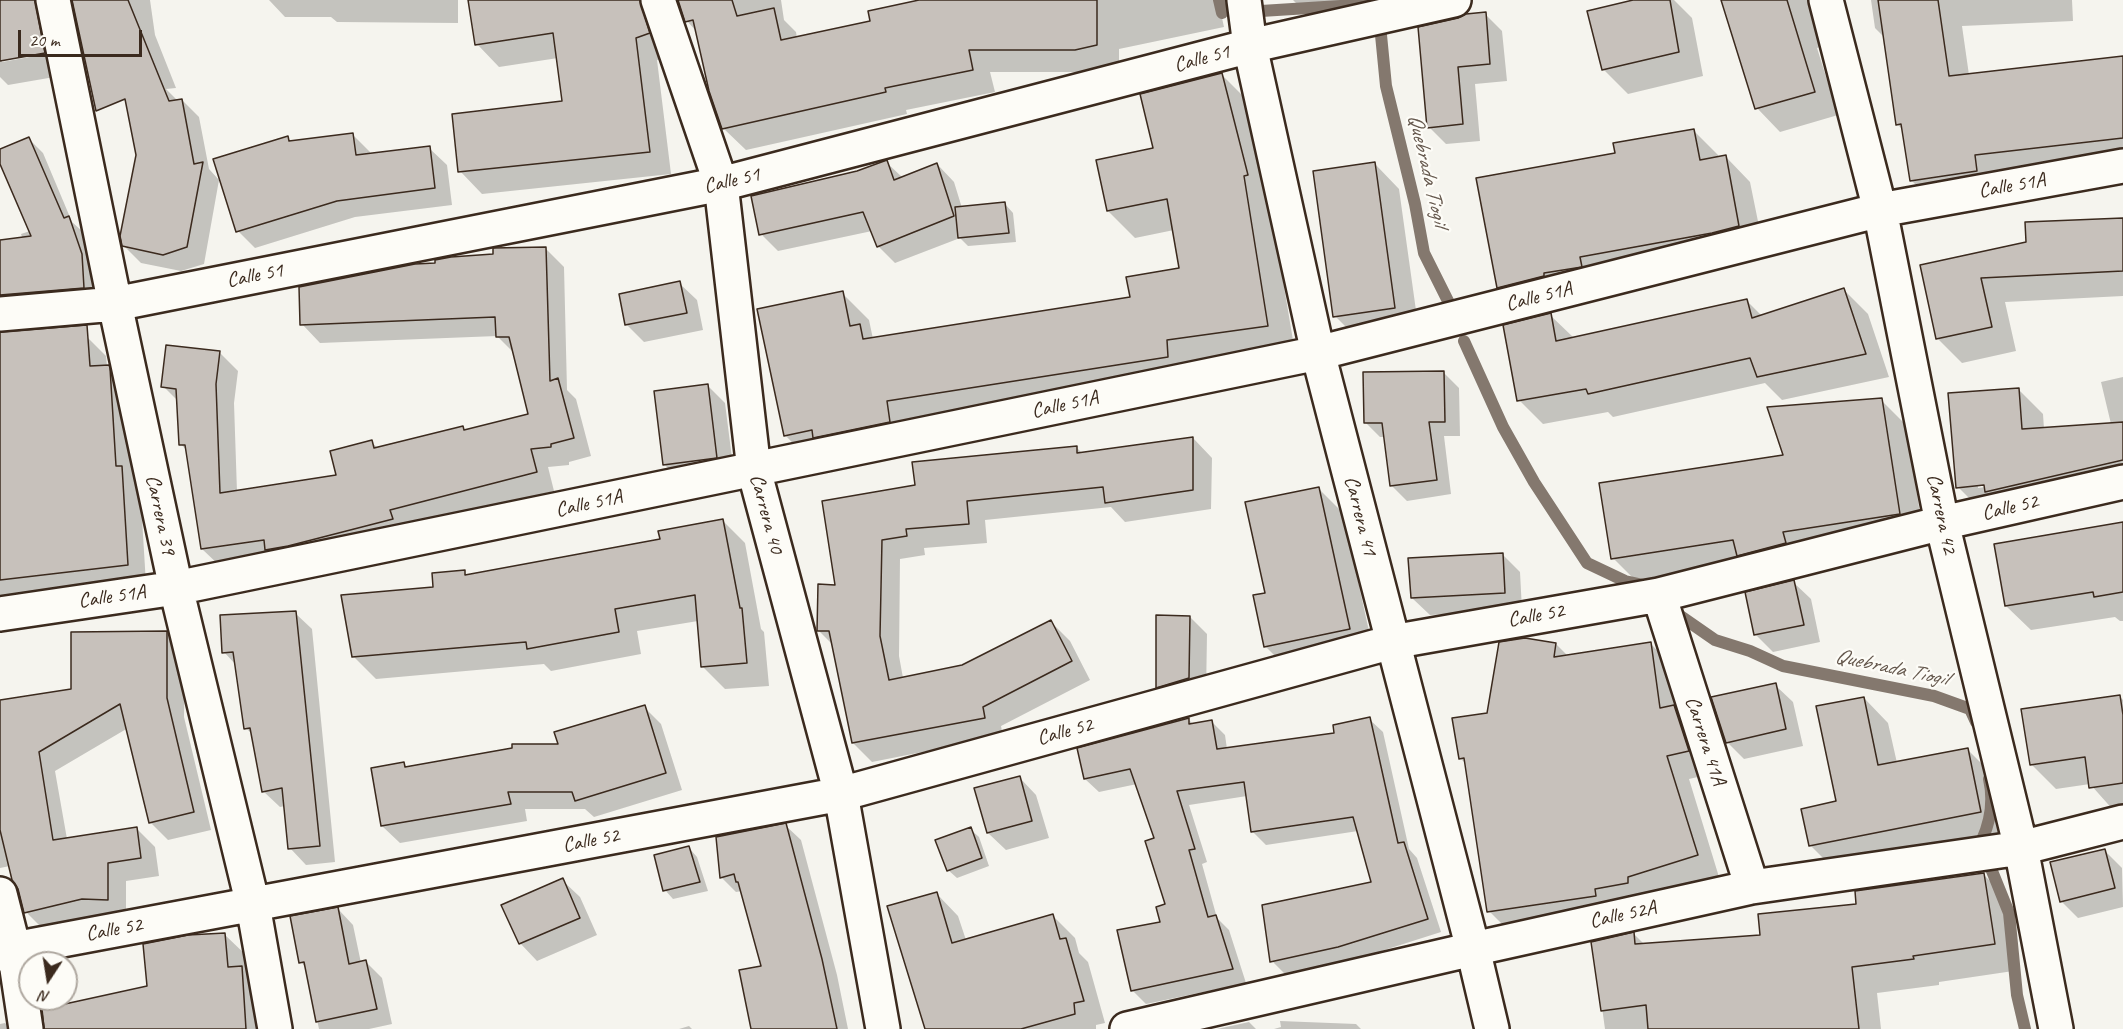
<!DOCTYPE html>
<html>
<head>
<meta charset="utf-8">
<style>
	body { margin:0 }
	#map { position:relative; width:2123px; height:1029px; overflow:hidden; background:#f5f4ee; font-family:Caveat,sans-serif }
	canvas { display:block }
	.north { position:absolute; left:18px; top:951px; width:60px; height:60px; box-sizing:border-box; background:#fdfcf7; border:2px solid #afa8a0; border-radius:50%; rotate:192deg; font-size:16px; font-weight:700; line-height:24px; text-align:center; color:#3b2a1e }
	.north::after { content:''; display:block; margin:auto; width:21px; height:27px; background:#3b2a1e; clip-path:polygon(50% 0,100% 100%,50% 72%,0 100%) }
	.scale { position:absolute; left:18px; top:30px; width:124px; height:27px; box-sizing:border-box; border:3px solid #3b2a1e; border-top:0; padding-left:8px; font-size:18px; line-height:21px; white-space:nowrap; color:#3b2a1e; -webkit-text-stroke:4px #fdfcf7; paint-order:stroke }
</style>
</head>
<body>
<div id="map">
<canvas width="2123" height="1029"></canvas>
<div class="north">N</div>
<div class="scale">20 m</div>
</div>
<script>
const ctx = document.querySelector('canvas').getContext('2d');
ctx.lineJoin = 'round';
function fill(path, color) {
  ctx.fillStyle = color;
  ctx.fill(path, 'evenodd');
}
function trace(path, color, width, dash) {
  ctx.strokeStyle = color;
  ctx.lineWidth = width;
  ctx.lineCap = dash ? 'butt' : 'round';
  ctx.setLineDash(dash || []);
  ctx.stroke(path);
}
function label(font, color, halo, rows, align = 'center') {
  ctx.font = font + ' Caveat,sans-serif';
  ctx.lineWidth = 4.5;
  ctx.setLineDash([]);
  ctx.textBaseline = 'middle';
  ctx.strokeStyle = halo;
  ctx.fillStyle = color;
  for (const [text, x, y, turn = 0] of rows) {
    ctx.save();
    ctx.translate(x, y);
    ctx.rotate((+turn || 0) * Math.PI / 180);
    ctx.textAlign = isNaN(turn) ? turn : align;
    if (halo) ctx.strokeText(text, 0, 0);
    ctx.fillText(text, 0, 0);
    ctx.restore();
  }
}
fill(new Path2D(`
	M0 0H150L155 35 176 88 166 89 178 101 182 100 199 117 209 169 219 180 204 264 181 271 141 263 124 246 138 155 126 98 74 3 63 8 66 75 8 85 0 77ZM52 50V53L2 62V59Z
	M269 0H458V23L337 22 331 17H285Z
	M470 0H781L784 20 796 32 797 38 872 22 927 0H1218L1224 27 1119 49V67L1098 72H990L995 92 906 110 907 114 746 150 723 128 697 32 687 21 681 4H675L671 56 657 60 671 174 482 194 460 171 563 102 558 58 499 67 477 44Z
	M1293 0H1371L1300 7Z
	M1639 0H1674L1692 18 1703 76 1628 94 1603 69Z
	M1723 0H1811L1823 46 1817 48 1838 115 1780 132 1757 108Z
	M1871 0H2072L2073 21 1962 26 1969 75 2123 58V165L1936 205 1911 180 1904 131 1897 124 1885 38 1875 28Z
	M1485 14 1502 31 1507 81 1475 84 1480 141 1446 144 1429 127 1420 28Z
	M1221 74 1249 102 1270 204 1295 352 812 463 785 435 842 293 869 320 873 339 1131 298 1180 269 1174 230 1135 238 1108 211 1155 150Z
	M1693 130 1718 155 1719 158 1726 157 1750 182 1764 251 1523 312 1498 287 1617 155Z
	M352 134 370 152V155L429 148 447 165 452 205 355 217 255 248 238 231 287 138 292 142Z
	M29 139 43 153 72 222 83 232 96 270 98 302 56 305 41 291 21 234 30 231Z
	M886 162 903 178 937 164 954 182 962 208 1005 204 1013 213 1016 242 968 246 960 238 895 263 878 246 872 231 778 251 761 234 858 172Z
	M1375 164 1399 189 1419 332 1360 341 1335 316Z
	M2123 219V296L2005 302 2016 351 1962 363 1937 338 1921 266 2027 243Z
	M546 249 564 267 567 390 576 399 591 456 569 462V465L548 467 554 491 408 528 221 567 202 549 187 451 181 444 179 402 163 386 219 352 238 371 234 403 237 492 338 476 371 442 378 448 462 427 466 431 530 415 515 354 497 336 320 343 302 324 436 264Z
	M679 283 697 300 703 330 644 342 626 324Z
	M1844 290 1868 314 1889 377 1782 400 1765 383 1613 417 1608 412 1543 424 1519 400 1550 315 1574 338 1747 301 1762 316Z
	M87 337 106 356 107 366 128 385 134 480 140 486 146 584 0 601V359Z
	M1444 373 1459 388 1460 436H1444L1451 494 1407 501 1392 486 1386 437H1380L1365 422Z
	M2123 377V490L1982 511 1958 487 2018 389 2043 414 2044 429 2111 424 2101 382ZM1992 483V486L1978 488V484Z
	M708 386 725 403 734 474 681 481 664 464Z
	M1881 400 1906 425 1924 539 1638 583 1613 558Z
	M1193 438 1212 458 1211 509 1125 522 1111 507 985 520 987 543 924 548 925 555 900 559 899 656 903 678 963 667 1051 622 1070 641 1090 680 1001 726 1003 736 872 762 853 743 834 646 818 630 837 586 917 486 1077 448 1083 454Z
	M1318 488 1343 513 1374 654 1291 672 1266 647 1255 596 1266 594Z
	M723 521 745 543 761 629 764 632 769 686 725 689 702 666 698 621 637 631 641 654 551 671 544 664 376 679 353 656 435 588 464 572 468 576 662 540Z
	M2123 523V621H2120L2115 617 2031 630 2006 606Z
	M1502 554 1520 572 1522 610 1430 615 1412 598Z
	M1793 582 1811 599 1820 642 1773 652 1756 635 1747 594Z
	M295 613 312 629 335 862 306 865 290 848 285 806 280 807 263 791 253 735 246 728 236 665 224 652Z
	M1190 617 1207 634 1206 695 1174 704 1157 687Z
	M167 633 185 651 184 717 211 830 168 840 150 822 128 728 55 771 67 839 137 829 155 847 159 876 126 881V918L44 930 26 912 20 889 10 866 0 868V701L73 690Z
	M1556 644 1568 656 1651 644 1673 667 1711 774 1689 779 1719 877 1511 933 1489 911 1467 765 1460 758 1489 714Z
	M1775 685 1793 702 1803 746 1744 759 1727 742Z
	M2119 696 2123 700V811L2115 812 2090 784 2056 789 2031 764Z
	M1864 698 1888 723 1897 763 1967 749 1992 774 2005 836 1835 870 1811 846 1837 802Z
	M644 707 661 724 682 790 594 817 585 809H525L527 821 400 843 382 826 404 764 408 768 514 750 560 746Z
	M1188 719 1193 724 1212 722 1225 735 1227 749 1336 735 1369 719 1383 732 1409 849 1417 858 1441 932 1353 960 1285 974 1272 961 1373 883 1358 831 1266 845 1252 831 1247 796 1189 805 1207 862 1202 864 1217 918 1229 930 1246 983 1146 1004 1132 990 1162 924 1167 905 1156 839 1137 784 1099 792 1085 779Z
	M1019 777 1036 795 1049 838 1006 850 988 833Z
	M785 825 801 840 837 975 848 1029H765L763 967 742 891 736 892 721 877Z
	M970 829 979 837 989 866 957 878 948 870Z
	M689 848 697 857 708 891 673 899 665 890Z
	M2104 850 2122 868 2123 907 2078 918 2061 901Z
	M1984 875 2010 901 2020 970 1939 982V985L1877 993 1881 1029H1605L1593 943 1634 934 1644 944 1762 936 1858 905Z
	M562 880 580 897 597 935 537 961 520 943Z
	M936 893 958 916 966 940 1053 916 1075 938 1079 953 1088 962 1105 1023 1096 1025V1029H927Z
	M338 909 353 925 361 963 366 962 382 978 392 1024 369 1029H319L306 968 301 962Z
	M224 934 248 957 267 1029H46L148 987Z
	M1280 1021 1356 1024 1361 1029H1274L1281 1027Z
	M1249 1022 1256 1029H1217Z
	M5 1023 12 1029H0V1024Z
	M689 1026 692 1029H679Z`), '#0003');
trace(new Path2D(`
	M1219 0 1222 13
	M1261 11 1372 4
	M1381 35 1386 86 1415 204 1424 253 1452 309
	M1464 341 1503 427 1534 482 1587 563 1625 581 1648 586
	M1679 615 1715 640 1750 651 1783 666 1934 696 1970 709 1976 722
	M1982 840C1991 820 1994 801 1989 779
	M1990 866 2009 913 2017 995 2025 1029`), '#84786e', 12);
const building = new Path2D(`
	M0 0H35L45 53 0 61Z
	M72 0H128L169 101 182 99 194 164 203 162 187 247 163 255 122 246 120 236 136 155 125 99 96 111Z
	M468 0H640L650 33 636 38 650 152 458 172 452 114 562 101 553 33 475 45Z
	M678 0H732L737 16 774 8 781 40 870 21 868 11 919 0H1097V45L1075 50H969L973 70 885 88 886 92 722 129 709 91 693 20 685 22Z
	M1633 0H1670L1679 52 1602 70 1587 11Z
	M1721 0H1787L1815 92 1755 109Z
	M1878 0H1938L1949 76 2123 56V138L1975 155 1977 171 1910 181 1901 124 1896 125Z
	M1486 12 1490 64 1458 67 1463 124 1427 128 1418 27 1458 18 1466 14Z
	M1222 73 1248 175 1244 176 1268 326 1167 340 1168 357 887 401 890 422 813 438 812 430 784 436 757 309 843 291 850 326 860 324 863 339 1130 297 1126 277 1179 268 1167 199 1107 211 1096 160 1153 148 1140 94Z
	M1694 129 1700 160 1726 155 1739 226 1712 233 1580 257 1582 267 1544 273V276L1497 288 1476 178 1615 153 1613 143Z
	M353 133 356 155 430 146 435 188 337 201 236 232 213 159 288 136 289 141Z
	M29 137 64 218 69 216 82 254 84 288 0 295V240L31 236 0 164V149Z
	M887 160 894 180 937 163 954 216 877 247 863 212 759 235 751 196 857 171Z
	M1375 162 1395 308 1333 317 1313 171Z
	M1005 202 1009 233 958 238 955 207Z
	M2123 218V271L1981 278 1992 327 1936 339 1920 265 2026 242 2025 222Z
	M546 247 550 381 558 378 574 438 551 444V447L531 449 537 472 390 510 393 519 288 546 265 550 264 540 201 549 185 445H179L176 389 161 387 166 345 220 351 216 384 220 493 336 475 330 451 372 440 374 448 463 426 464 430 528 414 509 337H496L495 317 300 325 299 287 415 264 435 263V260L451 257 493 254V248Z
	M680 281 687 313 625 325 619 294Z
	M1844 288 1866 354 1757 377 1750 358 1588 394 1586 389 1517 401 1503 325 1551 313 1556 341 1747 299 1752 318Z
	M87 325 90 366 109 365 110 368 116 466H122L128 565 0 580V332Z
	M1444 371 1445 422H1429L1437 480 1390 486 1382 423H1364L1363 372Z
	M708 384 717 458 663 465 654 391Z
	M2019 388 2022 429 2123 422V460L1985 492 1984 485 1956 488 1948 393Z
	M1882 398 1900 514 1783 532 1786 543 1737 556 1733 540 1611 559 1599 483 1783 455 1767 407Z
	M1193 437V490L1105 503 1103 487 967 501 969 524 906 529 907 536 882 540 880 636 889 680 962 665 1051 620 1072 661 983 707 985 718 852 743 829 631H817L818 584 835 585 822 501 915 485 912 462 1077 446V453Z
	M1319 487 1350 629 1264 647 1253 595 1265 593 1245 502Z
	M723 519 740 608H742L747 663 701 667 695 595 615 609 619 632 527 649 526 642 352 657 341 595 433 587 432 573 465 570V575L660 539 658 531Z
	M2123 522V592L2094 597 2093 592 2005 606 1994 544Z
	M1503 553 1505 593 1411 598 1408 558Z
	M1794 580 1804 625 1754 635 1745 592Z
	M296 611 320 846 288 849 282 788 262 792 250 728 244 729 233 652 222 653 220 615Z
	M1156 615 1190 616 1189 678 1156 688Z
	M167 631V698L194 812 149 823 120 704 39 752 53 840 137 827 141 858 108 863V900L82 899 24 913 18 889 12 880 0 830V700L71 689V632Z
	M1525 638 1556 643 1554 657 1651 642 1660 708 1674 705 1689 751 1667 756 1698 855 1628 877V883L1595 889 1596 896 1487 912 1464 758 1459 759 1452 718 1487 713 1499 642Z
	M1776 683 1786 729 1726 743 1711 697Z
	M2120 695 2123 715V783L2089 788 2085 757 2030 765 2021 709Z
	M1864 697 1878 765 1968 748 1981 812 1809 846 1801 809 1836 801 1816 706Z
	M645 705 666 773 575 801 572 792H508L511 804 381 826 371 768 404 762 405 767 512 748V744H558L554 732Z
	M1370 717 1398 843 1404 842 1428 919 1338 947 1270 962 1262 905 1371 882 1353 817 1251 832 1244 782 1177 791 1195 849 1189 850 1208 917 1216 915 1233 969 1131 991 1117 930 1160 922 1156 907 1165 904 1145 841 1154 838 1130 769 1084 779 1077 748 1189 718V724L1212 720 1217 749 1334 733 1333 725Z
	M1020 776 1032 821 987 833 974 788Z
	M786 823 822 959 837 1029H751L739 970 761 966 738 882H736L734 874 720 878 716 837Z
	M971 827 982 858 947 871 935 840Z
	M689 846 700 882 663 891 654 855Z
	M2105 849 2115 888 2060 902 2050 862Z
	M1984 873 1995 944 1913 956 1914 959 1852 967 1859 1029H1648L1646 1005 1601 1011 1591 942 1634 932 1635 944 1760 935 1758 914 1856 904 1855 891Z
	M563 878 580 918 519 944 501 905Z
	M937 892 952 943 1053 914 1060 939 1066 938 1084 1001 1074 1003 1075 1014 1021 1029H925L887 906Z
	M338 907 349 964 366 960 377 1009 316 1022 304 962 299 963 290 916Z
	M225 933 228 967 242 966 246 1029H44L42 1009 147 986 143 944 188 935Z`);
fill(building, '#c7c1bb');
trace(building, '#3b2a1e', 1.5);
const street = new Path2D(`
	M53 0 115 304 176 588 253 905 275 1029
	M658 0 721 184 754 470 841 794 883 1029
	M1826 0 1880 210 1942 523 2021 848 2056 1029
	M0 314 115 304 721 184 1250 46 1318 353 1473 949 1492 1029
	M1659 595 1752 887
	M0 614 176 588 1318 353 1880 210 2123 166
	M0 894 14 949 26 1029
	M0 954 14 949 841 794 1392 642 1659 595 1942 523 2123 482
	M1127 1029 1473 949 1752 887 2021 848 2123 822`);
const secondary = new Path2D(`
	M1244 0 1250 46 1454 0`);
trace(street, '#3b2a1e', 38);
trace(secondary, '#3b2a1e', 38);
trace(street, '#fdfcf7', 33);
trace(secondary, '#fdfcf7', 33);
label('21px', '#3b2a1e', '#fdfcf7', [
	["Calle 51",1202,59,-15],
	["Calle 51",732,181,-13],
	["Calle 51A",2012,186,-10],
	["Calle 51",255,276,-11],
	["Calle 51A",1539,297,-14],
	["Calle 51A",1065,405,-12],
	["Calle 51A",589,504,-12],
	["Calle 52",2010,508,-13],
	["Carrera 40",766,514,75],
	["Carrera 42",1941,514,78],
	["Carrera 39",160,515,78],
	["Carrera 41",1360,516,76],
	["Calle 51A",112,597,-8],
	["Calle 52",1536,616,-10],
	["Calle 52",1065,732,-15],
	["Carrera 41A",1705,741,72],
	["Calle 52",591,841,-11],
	["Calle 52A",1623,915,-12],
	["Calle 52",114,930,-10]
]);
label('italic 22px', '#65584d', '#fdfcf7', [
	["Quebrada Tiogil",1427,170,77],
	["Quebrada Tiogil",1891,668,12]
]);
</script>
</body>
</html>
